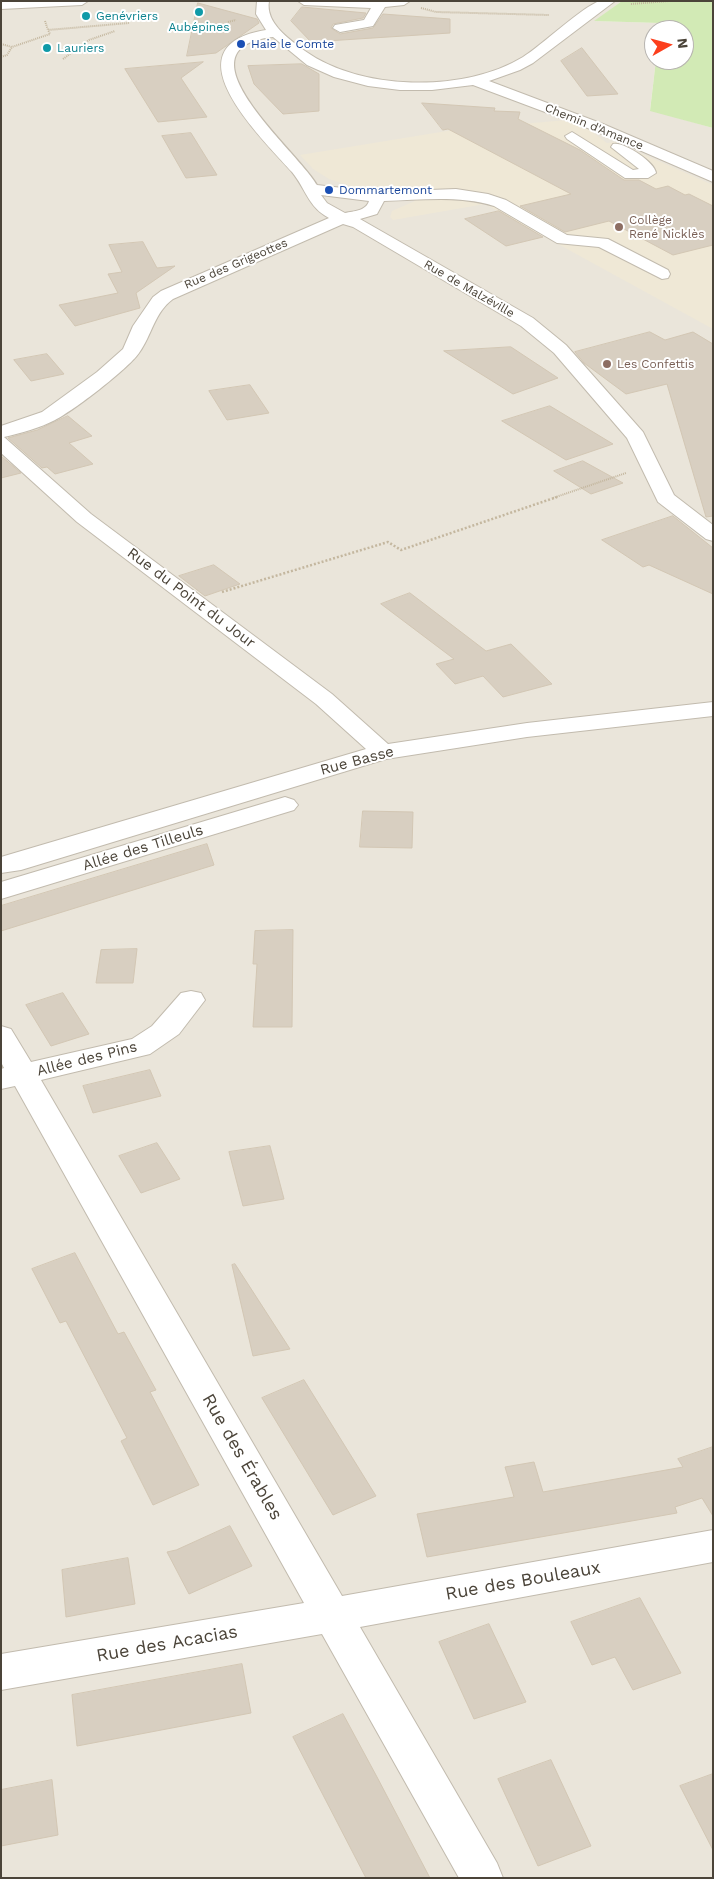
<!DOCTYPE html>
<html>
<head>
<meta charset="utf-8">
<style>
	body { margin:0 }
	#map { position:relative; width:714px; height:1879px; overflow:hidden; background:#f6f3ec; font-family:"Work Sans",sans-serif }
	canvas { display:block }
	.frame { position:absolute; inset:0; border:2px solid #4b4439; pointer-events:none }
	.north { position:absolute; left:644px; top:20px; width:50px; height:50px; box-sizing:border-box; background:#fff; border:1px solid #b7b4b0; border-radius:50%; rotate:83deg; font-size:14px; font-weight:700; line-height:20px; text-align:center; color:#4b4439 }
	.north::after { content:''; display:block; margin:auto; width:18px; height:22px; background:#fc3f1d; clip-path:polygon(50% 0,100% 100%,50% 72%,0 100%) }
</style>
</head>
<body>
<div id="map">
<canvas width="714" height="1879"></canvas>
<div class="frame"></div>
<div class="north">N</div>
</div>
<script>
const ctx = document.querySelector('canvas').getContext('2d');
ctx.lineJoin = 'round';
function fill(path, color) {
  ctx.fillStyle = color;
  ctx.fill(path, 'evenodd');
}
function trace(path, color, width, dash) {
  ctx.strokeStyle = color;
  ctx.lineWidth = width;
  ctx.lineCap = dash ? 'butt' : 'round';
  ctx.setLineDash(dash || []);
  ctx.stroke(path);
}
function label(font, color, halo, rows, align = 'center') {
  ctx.font = font + ' "Work Sans",sans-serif';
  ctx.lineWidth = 4;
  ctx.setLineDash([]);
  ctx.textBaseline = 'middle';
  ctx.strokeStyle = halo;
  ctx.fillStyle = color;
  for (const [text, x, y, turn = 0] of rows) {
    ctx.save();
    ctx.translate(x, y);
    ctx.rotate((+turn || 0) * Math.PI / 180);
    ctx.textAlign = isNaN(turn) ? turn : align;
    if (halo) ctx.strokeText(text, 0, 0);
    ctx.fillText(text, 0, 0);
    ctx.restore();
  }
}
fill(new Path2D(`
	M1 1H622L595 21 660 23 659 30H654V60H656L650 110 713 128V1878H1Z`), '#eae5da');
fill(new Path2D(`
	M567 120 591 131 607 143 615 142 713 185V329L485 204 393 220 390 217 392 211 415 201 408 191 361 189 329 179 313 169 300 155 453 130Z`), '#efe8d6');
fill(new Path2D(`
	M622 1H713V128L650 111 656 60H684V30H659L660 23 594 21Z`), '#d2eab5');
const building = new Path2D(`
	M198 3 257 19 259 23 216 53 187 56Z
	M302 7 366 13 363 18 333 24 331 28 340 34 373 28 383 14 450 19V33L311 42 291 21Z
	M582 48 618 94 587 96 561 61Z
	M203 62 181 78 207 117 158 122 125 69Z
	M302 64 319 74V111L283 114 254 84 248 66Z
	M422 103 495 108 494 111 520 112 518 119 580 150 624 180H639L656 189 668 186 685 195 689 194 713 206V245L673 255 609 221 565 232 520 206 571 194 448 129 443 130Z
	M191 133 217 175 186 178 162 136Z
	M499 211 543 237 506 246 465 219Z
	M143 242 157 268 175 266 136 293 140 308 75 326 59 305 118 293 108 274 122 272 109 245Z
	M650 332 665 340 693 332 713 344V516L706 517 667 384 626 394 584 363 575 352Z
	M511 347 558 378 513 394 444 351Z
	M47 354 64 374 31 381 14 360Z
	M250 385 269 413 227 420 209 391Z
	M550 406 613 444 566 460 502 421Z
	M68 416 92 436 69 443 93 464 55 474 47 467 42 468 8 438 37 430Z
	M1 456 21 473 1 478Z
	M583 461 623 483 591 494 554 471Z
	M673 516 713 548V594L649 565 643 567 602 540Z
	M214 565 240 584 205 596 179 576Z
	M410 593 486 651 511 644 552 684 503 697 483 676 455 684 436 664 454 659 381 604Z
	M363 811 413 812 412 848 360 847Z
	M207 844 214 865 1 931V906Z
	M293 930 292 1027H253L257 964H253L255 931Z
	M137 949 133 983H96L101 950Z
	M63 993 89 1034 51 1046 26 1005Z
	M150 1070 161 1096 93 1113 83 1086Z
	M157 1143 180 1179 141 1193 119 1156Z
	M270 1146 284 1199 243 1206 229 1152Z
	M75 1253 118 1334 124 1332 156 1390 150 1392 199 1485 153 1505 121 1441 127 1438 66 1321 60 1323 32 1269Z
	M235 1264 290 1349 253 1356 232 1265Z
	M304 1380 376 1496 333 1515 262 1398Z
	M713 1447V1516L702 1498 675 1507 677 1513 427 1557 417 1514 514 1497 505 1467 534 1462 543 1492 683 1467 678 1459Z
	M230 1526 252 1566 189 1594 167 1552 176 1550Z
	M128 1558 135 1604 66 1617 62 1570Z
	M640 1598 681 1673 633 1690 615 1657 592 1665 571 1622Z
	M489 1624 526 1702 474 1719 439 1642Z
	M242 1664 251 1713 77 1746 72 1695Z
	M343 1714 377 1777 430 1878H366L293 1737Z
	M551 1760 591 1846 538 1866 498 1779Z
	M713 1774V1850L680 1786Z
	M52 1780 58 1835 1 1846V1790Z`);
fill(building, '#d8cfc1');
trace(building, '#d3c7b4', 1);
const minor = new Path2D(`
	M1 1H88L82 5 1 9Z
	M257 1H269C265 23 289 39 305 51 361 91 464 93 523 57 541 46 583 6 600 1 604 0 611 1 615 1L533 63 520 70 489 81 603 124 713 171V182L593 130 473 85 432 90H400L368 86 334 77 307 65 273 37C171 48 300 153 317 185L377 192 456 189 488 194 506 200 567 235 608 239 668 270 670 274 668 278 662 279 599 247 557 243 494 206C459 195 421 200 384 201L377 214 360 219 533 318 566 345 643 432 674 495 713 525V541L706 539 658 502 627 438 554 353 521 326 353 227 343 224 173 299C154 313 152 335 139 353 128 369 73 411 55 420 40 428 21 433 4 437L91 514 332 694 388 744 527 723 713 702V716L527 737 386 759 21 870 1 873V857L366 749 316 704 77 522 1 453V426L42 412 97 372 123 349 133 326 153 297 161 291 329 218C308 207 306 189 292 172 260 136 166 46 266 30L256 14ZM321 195 369 201C366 211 354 211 345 213L327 203Z
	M298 1H410L404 5 385 7 373 26 340 32 333 28 335 25 364 20 371 8 304 5Z
	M572 132 633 170 639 169 611 147 613 144C623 141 655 162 656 173L648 178H625L567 139 565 136Z
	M285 797 294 800 298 805 294 810 1 899V882Z
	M191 991 201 993 205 1000 179 1034 150 1054 41 1080 342 1596 713 1530V1562L360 1627 497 1863 503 1878H459L322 1634 1 1690V1654L304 1603 15 1086 1 1089V1069L4 1068 1 1062V1026L11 1029 31 1062 132 1039 152 1026 181 993Z`);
trace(minor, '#c2bbae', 2);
trace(new Path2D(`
	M631 4 669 1
	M421 8 436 12 549 15
	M45 21 48 30 129 23
	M228 22 236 20
	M1 44 12 47 50 34 48 30
	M1 57 7 55 12 47
	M63 59 89 40 115 31
	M553 498 626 473`), '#c4b79f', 2, [1, 1]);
trace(new Path2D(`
	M222 592 388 542 401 550 557 497`), '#c4b79f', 2.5, [2, 2]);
fill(minor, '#fff');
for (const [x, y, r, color] of [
	[199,12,5,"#0f9aa8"],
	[86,16,5,"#0f9aa8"],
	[241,44,5,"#1a4fb4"],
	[47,48,5,"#0f9aa8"],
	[329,190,5,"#1a4fb4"],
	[619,227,5,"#8d6e63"],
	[607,364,5,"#8d6e63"]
]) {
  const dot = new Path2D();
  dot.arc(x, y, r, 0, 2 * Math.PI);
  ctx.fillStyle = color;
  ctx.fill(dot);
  trace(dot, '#fff', 2);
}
label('12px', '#0d838f', '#fff', [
	["Genévriers",96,16],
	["Aubépines",199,27,"center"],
	["Lauriers",57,48]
], 'left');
label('12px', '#164399', '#fff', [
	["Haie le Comte",251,44],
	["Dommartemont",339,190]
], 'left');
label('12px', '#4b4439', '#fff', [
	["Chemin d'Amance",594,127,22],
	["Rue des Grigeottes",236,264,-23],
	["Rue de Malzéville",469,289,30]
]);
label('12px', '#785e54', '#fff', [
	["Collège",629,220],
	["René Nicklès",629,234],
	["Les Confettis",617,364]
], 'left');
label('15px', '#4b4439', '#fff', [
	["Rue du Point du Jour",191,598,37],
	["Rue Basse",357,761,-15],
	["Allée des Tilleuls",143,848,-17],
	["Allée des Pins",87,1059,-14]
]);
label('18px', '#4b4439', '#fff', [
	["Rue des Érables",242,1457,60],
	["Rue des Bouleaux",523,1581,-10],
	["Rue des Acacias",167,1644,-10]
]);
</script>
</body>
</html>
